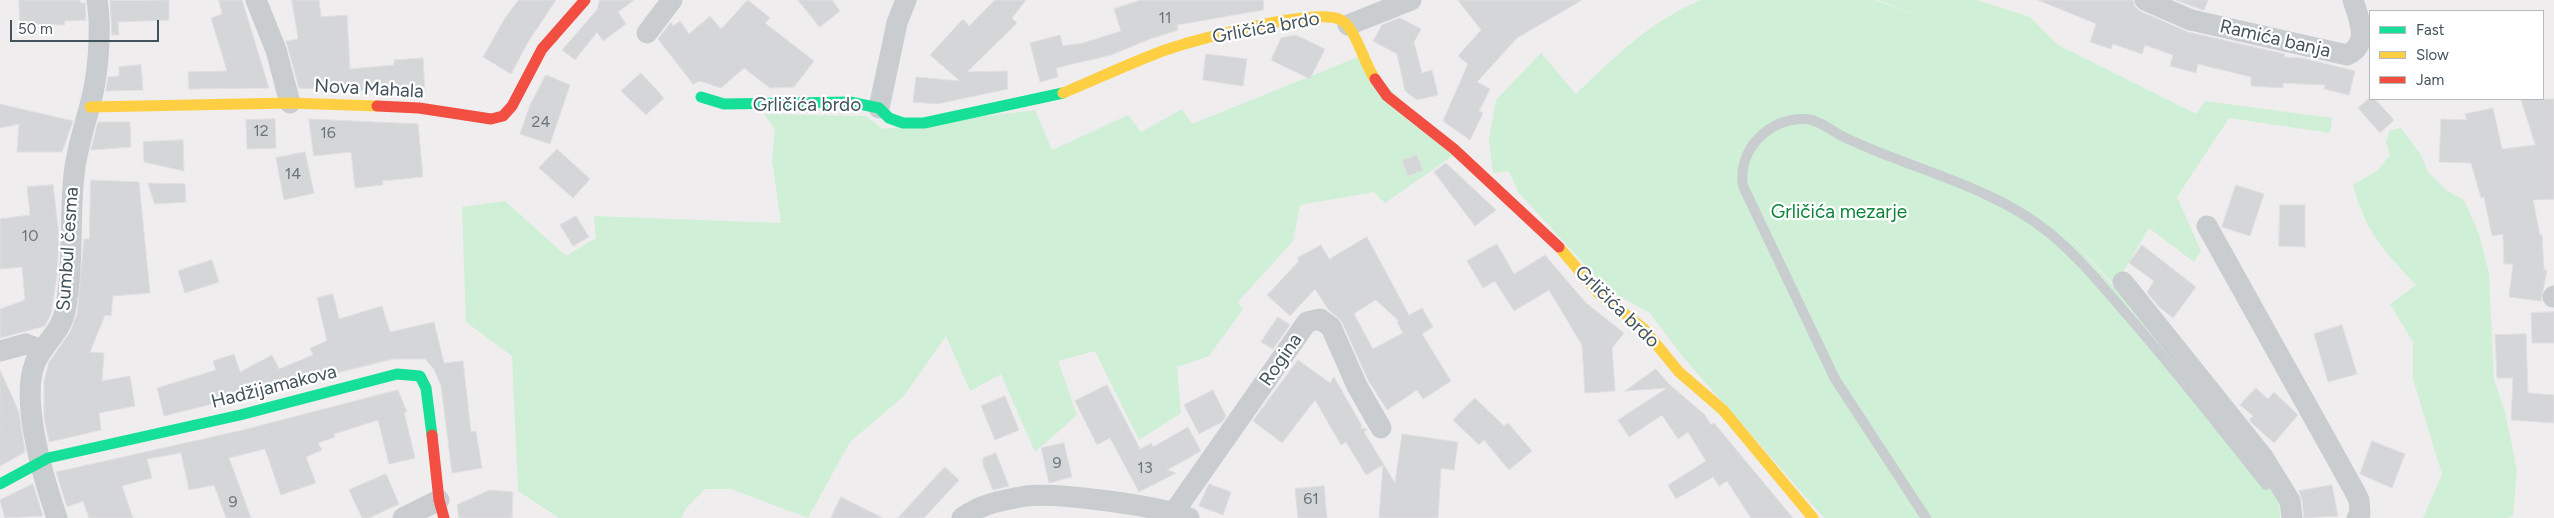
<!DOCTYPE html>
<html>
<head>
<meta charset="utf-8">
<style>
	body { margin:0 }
	#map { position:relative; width:2554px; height:518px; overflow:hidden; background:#efedee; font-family:Figtree,sans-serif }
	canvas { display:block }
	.legend { position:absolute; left:2369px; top:10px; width:175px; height:90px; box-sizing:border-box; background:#fff; border:1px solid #b4babe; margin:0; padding:6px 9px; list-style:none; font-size:15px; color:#43535c }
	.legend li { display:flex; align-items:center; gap:10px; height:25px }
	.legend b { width:25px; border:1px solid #b4babe }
	.scale { position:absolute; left:10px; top:20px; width:149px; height:22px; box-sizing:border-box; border:2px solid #43535c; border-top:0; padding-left:6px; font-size:15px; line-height:18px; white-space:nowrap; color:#43535c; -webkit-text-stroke:4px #fff; paint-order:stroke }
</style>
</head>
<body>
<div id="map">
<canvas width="2554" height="518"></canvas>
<ul class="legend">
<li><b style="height:6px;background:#16e098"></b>Fast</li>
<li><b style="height:6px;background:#ffcf43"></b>Slow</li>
<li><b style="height:6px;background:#f24e42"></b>Jam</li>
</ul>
<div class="scale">50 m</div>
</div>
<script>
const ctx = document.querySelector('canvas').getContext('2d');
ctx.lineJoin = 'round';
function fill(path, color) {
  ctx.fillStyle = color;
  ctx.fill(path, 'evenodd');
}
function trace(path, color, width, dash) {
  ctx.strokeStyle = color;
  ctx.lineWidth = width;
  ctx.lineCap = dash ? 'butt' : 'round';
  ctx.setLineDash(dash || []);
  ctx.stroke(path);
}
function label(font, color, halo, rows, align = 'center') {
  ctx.font = font + ' Figtree,sans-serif';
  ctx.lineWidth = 4.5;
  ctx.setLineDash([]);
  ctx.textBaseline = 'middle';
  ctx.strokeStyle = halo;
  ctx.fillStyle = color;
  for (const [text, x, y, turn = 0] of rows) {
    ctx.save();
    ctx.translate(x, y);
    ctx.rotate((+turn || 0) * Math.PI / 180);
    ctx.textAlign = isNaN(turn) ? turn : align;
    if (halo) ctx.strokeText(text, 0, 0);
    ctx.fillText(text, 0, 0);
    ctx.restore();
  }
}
fill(new Path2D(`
	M1701 0H1875L1926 18 1878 0H1977L2030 17 2058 45 2196 114 2205 101 2332 118 2330 133 2229 118 2177 197 2201 251 2194 262 2149 228 2115 286 2059 225 2119 293 2279 494 2280 518H1824L1683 357 1650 313 1607 289 1518 192 1509 171 1493 173 1489 139 1496 100 1541 53 1576 94C1614 57 1652 20 1701 0Z
	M1358 57 1455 154 1385 203 1374 192 1300 205 1293 241 1238 302 1243 309 1209 356 1177 367 1181 413 1139 440 1095 351 1058 361 1077 415 1035 452 1001 374 970 391 946 336 904 396 850 442 808 518 731 489H705L687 507 681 518H559L518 491 512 356 466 322 462 207 505 201 566 256 596 238 594 216 781 223 772 160 775 129 764 114 866 116 883 129 1035 110 1052 150 1128 115 1141 132 1182 109 1192 124Z
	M2401 128 2421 155 2428 172 2447 191 2464 200 2479 234 2489 274 2494 380 2505 412 2517 470 2513 516 2507 518H2423L2442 474 2413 379V342L2390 304 2416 285C2382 248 2367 235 2353 185L2377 171 2390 155 2386 142 2390 130Z`), '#cff0d7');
const building = new Path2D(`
	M19 0H80V3H85L86 20 64 21 65 25 20 24Z
	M169 0V20L118 22 119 35H112L110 1Z
	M219 0H242L269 88 189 89 188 72 227 71 211 18 222 14Z
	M292 0H319L321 17 347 15 350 69 394 65V60L423 58 425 93 299 88 286 41 298 39Z
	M519 0H556L528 42 511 74 483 57 505 18Z
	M600 0H634L618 12 626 24 603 41 597 32 575 60 562 50 597 10Z
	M748 0 770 18 765 23 814 61 794 87 770 88 744 68 721 88 700 81 693 84 658 39 671 22 673 26 680 21 689 34 710 16 721 29Z
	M798 0H832L840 11 820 27Z
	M995 0H1026L1012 18 1017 23 967 72 1007 71 1008 89 937 104 913 102 916 77 960 81 930 55 963 19 969 26Z
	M1141 0H1263L1264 7 1263 10 1177 25 1178 30 1150 39 1111 55 1056 68 1058 77 1040 82 1030 43 1060 35 1063 46 1083 43 1121 31 1114 9Z
	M1458 0H1582L1517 38 1477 82 1490 89 1479 111 1483 113 1470 140 1443 121 1468 64 1458 56 1481 30Z
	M2038 0H2133L2135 7 2140 11 2188 32 2285 54 2284 57 2302 58 2355 71 2349 95 2324 89 2325 85 2283 83V88L2251 86V77L2198 64 2196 73 2170 66 2173 55 2145 45 2142 54 2113 44 2111 49 2090 42 2096 24Z
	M2176 0H2208L2204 10Z
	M1400 18 1421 29 1414 42 1422 73 1432 70 1438 95 1417 100 1405 91 1397 54 1373 41 1382 25Z
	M1296 35 1325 49 1310 79 1271 60 1281 38Z
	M1206 54 1247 59 1243 86 1203 80Z
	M141 65 143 90 106 91 108 77 119 76V67Z
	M641 73 664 98 646 115 621 91Z
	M546 75 570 85 550 144 520 134 530 105Z
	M2370 98 2375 99 2394 120 2380 133 2358 108Z
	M2521 99H2554V199L2533 200 2540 235H2542L2544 270H2547L2541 301 2509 297 2513 264H2504L2503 234 2492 236 2484 197 2481 198 2471 163 2439 162 2441 119 2467 120 2465 114 2493 108 2502 149 2535 145Z
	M0 104 73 121 62 152H17L19 124 0 128Z
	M275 119 276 148 247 149 246 120Z
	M309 119 418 124 423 177 382 181 383 185 355 188 351 152 314 156Z
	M98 122H130L131 147 91 150Z
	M183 140 184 171 144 162 143 142Z
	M557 149 590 179 573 198 539 168Z
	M305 152 314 193 284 200 276 158Z
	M1417 155 1423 170 1408 176 1402 161Z
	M1446 163 1496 210 1475 226 1434 172Z
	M91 180 139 182 150 293 113 296 111 316 105 315 90 352 104 353 102 381 130 376 135 406 99 413 101 430 49 442 44 417V381L49 362 70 332 77 314 84 239H89Z
	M148 183 185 184 186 202 155 204Z
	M53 185 59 235 57 276 51 314 45 326 0 338V309L25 300 22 267 0 269V219L30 215 27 187Z
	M2236 185 2264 194 2250 236 2222 227Z
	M2280 205H2305V247L2279 246Z
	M576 216 589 237 573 246 560 225Z
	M1367 237 1409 315 1422 308 1433 327 1422 334 1451 381 1423 399 1417 390 1387 410 1368 380 1342 322 1328 309 1315 289 1290 316 1267 295 1299 261 1297 258 1321 245 1329 259ZM1376 300 1399 321 1397 322 1403 333 1373 349 1354 314Z
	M1497 244 1514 274 1545 255 1586 303 1624 333 1612 348 1615 391 1585 393 1582 345 1549 290 1514 311 1495 281 1483 288 1467 261Z
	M2142 245 2196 287 2173 318 2159 307 2147 292 2154 281 2129 263Z
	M212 260 219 282 185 293 178 271Z
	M333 294 339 319 382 306 390 332 434 322 444 363 463 361 471 432 476 431 482 468 452 473 441 386 434 369 425 359H393L164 416 157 388 216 370 213 361 234 354 240 372 272 355 279 369 313 355 310 348 327 341 317 298Z
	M2554 312V343H2532L2531 313Z
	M1278 317 1290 325 1273 349 1261 342Z
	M2342 325 2357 374 2328 382 2314 334Z
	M2526 334 2528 393 2554 395V423L2511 420 2513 378H2497L2495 335Z
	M1298 360 1330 383 1334 377 1362 426 1360 428 1367 429 1364 432 1395 483 1402 434 1458 442 1454 470 1441 468 1438 518H1379L1383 465 1366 475 1346 442 1341 445 1315 400 1282 443 1253 421Z
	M1656 369 1669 384 1705 415 1711 425 1714 423 1793 518H1751L1727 481 1719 486 1713 477 1676 499 1668 485 1706 461 1688 432 1678 439 1662 415 1629 437 1618 420 1667 388 1625 391Z
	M0 370 19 412 25 452 0 466Z
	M1107 385 1140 449 1152 443 1153 447 1188 427 1201 451 1167 470 1176 473 1139 492 1110 438 1097 445 1075 401Z
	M2256 388 2268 399 2274 392 2298 415 2274 443 2254 425 2249 420 2253 416 2240 405Z
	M398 390 407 412H404L415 458 389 464 378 420 334 434 335 437 318 443 322 450 306 457 316 483 281 495 265 449 229 458 251 518H226L214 485 189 490 181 453 147 459 152 478 122 486 133 518H89L83 501 67 507 56 472 243 430Z
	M1213 390 1226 416 1222 422 1199 434 1184 405Z
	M1005 396 1019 430 995 440 981 406Z
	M1475 398 1504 426 1508 423 1532 451 1509 470 1484 440 1479 445 1453 420Z
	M2372 441 2405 454 2392 488 2360 474Z
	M1064 443 1072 477 1049 483 1041 448Z
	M996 453 1009 486 993 490 983 465V458Z
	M945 467 959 480 924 518H898Z
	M386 474 399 504 369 518H362L349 490Z
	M33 484 43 516 5 518 0 500Z
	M1209 484 1231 492 1223 515 1199 506Z
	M2332 485 2338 516 2304 518 2302 500 2299 491Z
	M1324 486 1327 518H1298L1295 489Z
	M490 490 513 492 512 518H459L457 505Z
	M841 497 883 518H831Z`);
fill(building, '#d5d6d8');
trace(building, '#e0dfe1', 1);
trace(new Path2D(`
	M1926 518 1835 379 1743 186C1737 150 1769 117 1806 119 1820 120 1833 132 1846 138 1911 169 1991 186 2047 231 2076 254 2099 282 2123 310 2173 367 2219 426 2266 485`), '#c9cdcf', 10);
trace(new Path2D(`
	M256 0 276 50 290 103
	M2145 0 2191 20 2347 55C2371 44 2359 19 2353 0
	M1348 25 1411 0
	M647 33 672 0
	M879 108 897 23 906 0
	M2207 226 2354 490 2359 500 2360 514 2357 518
	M2123 282 2263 457 2290 501 2292 518
	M2553 297 2554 296
	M0 351 26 344 42 350
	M1174 512 1307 322 1320 319 1331 327 1357 386 1381 428
	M57 518C44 480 20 401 35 363 43 344 61 332 65 311 74 266 69 220 74 175 76 153 83 131 89 109 98 79 102 31 97 0
	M403 518 439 500
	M962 518C980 504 1003 500 1026 496 1056 492 1161 506 1189 518`), '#c9cdcf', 21);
trace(new Path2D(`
	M701 97 724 104 850 102 879 108 889 118 903 123H924L1063 93
	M0 484 48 458 240 415 397 374 420 376 426 388 432 435`), '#16e098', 11);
trace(new Path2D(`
	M1063 93C1094 80 1124 66 1155 54 1183 42 1317 6 1341 20 1356 28 1364 64 1375 79
	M90 107 290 103 377 106
	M1559 247 1598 293 1643 328 1679 372 1723 410 1813 518`), '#ffcf43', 11);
trace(new Path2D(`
	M1375 79 1387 96 1454 149 1559 247
	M377 106 419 108 491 119 503 116 512 106 542 49 585 0
	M432 435 439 500 444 518`), '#f24e42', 11);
label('16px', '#69757c', null, [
	["11",1165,18],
	["24",541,122],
	["12",261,131],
	["16",328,133],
	["14",293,174],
	["10",30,236],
	["9",1057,463],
	["13",1145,468],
	["61",1311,499],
	["9",233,502]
]);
label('19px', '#43535c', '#fff', [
	["Grličića brdo",1266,28,-10],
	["Ramića banja",2275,39,13],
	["Nova Mahala",369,89,3],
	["Grličića brdo",807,105],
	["Sumbul česma",68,249,-86],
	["Grličića brdo",1617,307,44],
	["Rogina",1281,360,-55],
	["Hadžijamakova",274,387,-14]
]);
label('19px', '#0c843a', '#fff', [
	["Grličića mezarje",1839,212]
]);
</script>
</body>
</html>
